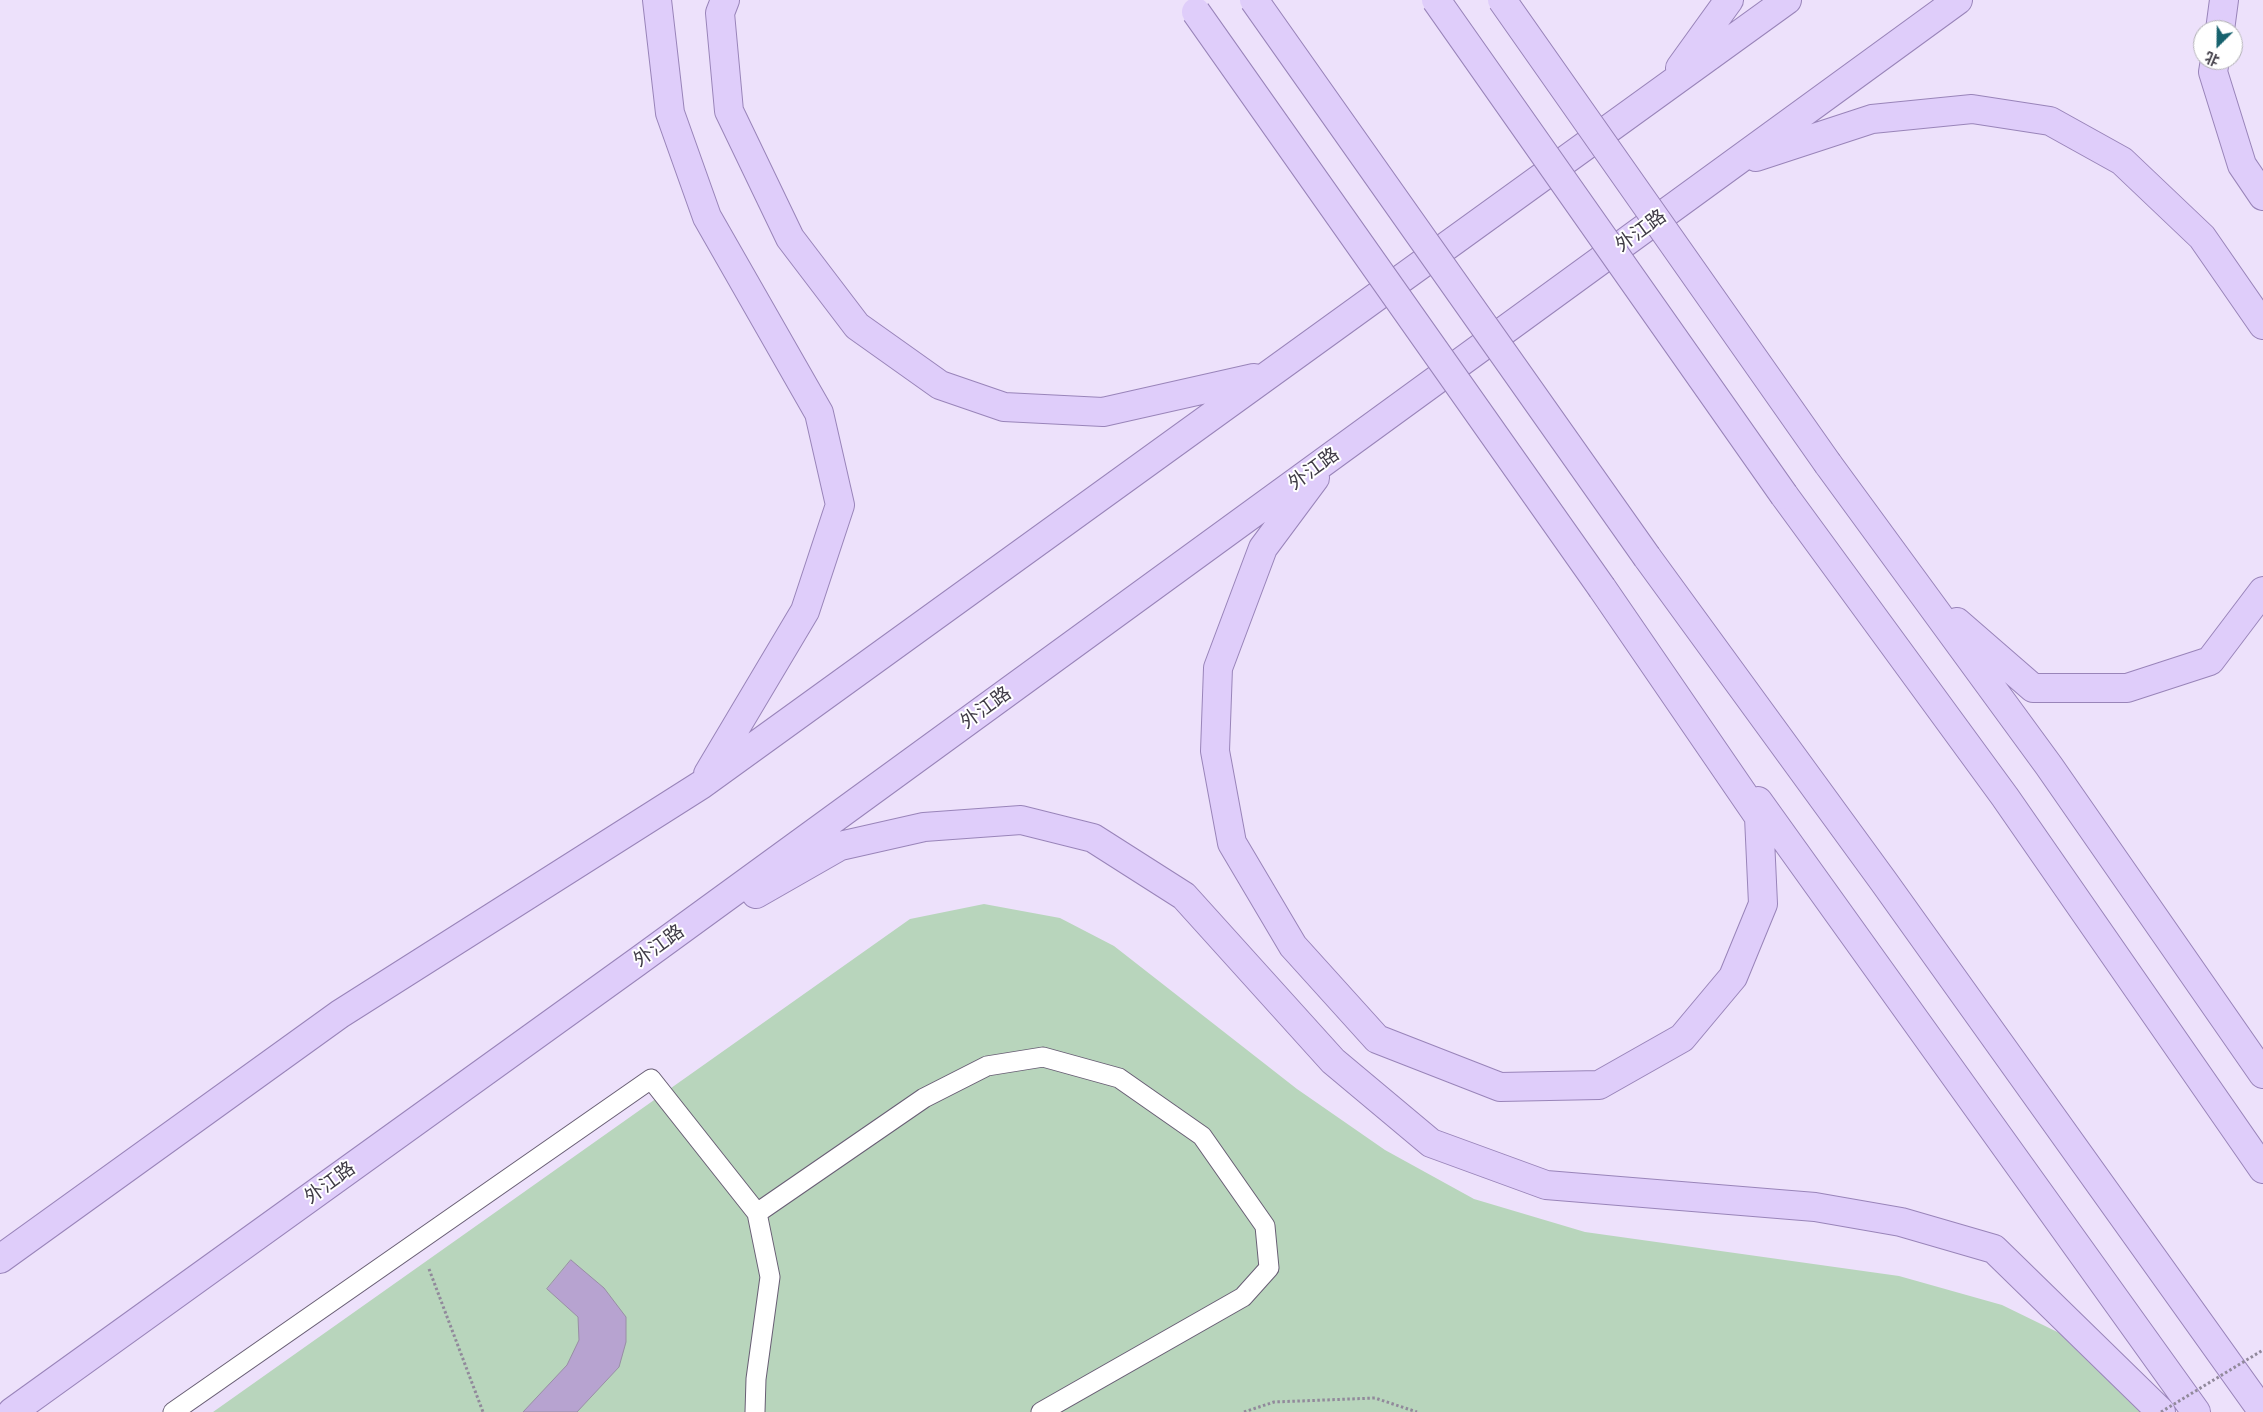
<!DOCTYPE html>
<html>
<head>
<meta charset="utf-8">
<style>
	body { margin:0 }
	#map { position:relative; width:2263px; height:1412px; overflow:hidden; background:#ede1fb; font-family:"Alegreya Sans","Noto Sans SC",sans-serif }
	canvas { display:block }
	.north { position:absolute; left:2193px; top:20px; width:50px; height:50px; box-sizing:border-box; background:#fff; border:1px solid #b2b1b5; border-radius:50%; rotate:203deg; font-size:14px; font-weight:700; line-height:20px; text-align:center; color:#3f3b45 }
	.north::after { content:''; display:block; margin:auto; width:18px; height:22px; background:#17626e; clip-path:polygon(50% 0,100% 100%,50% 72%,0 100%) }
</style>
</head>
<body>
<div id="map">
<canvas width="2263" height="1412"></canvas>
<div class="north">北</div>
</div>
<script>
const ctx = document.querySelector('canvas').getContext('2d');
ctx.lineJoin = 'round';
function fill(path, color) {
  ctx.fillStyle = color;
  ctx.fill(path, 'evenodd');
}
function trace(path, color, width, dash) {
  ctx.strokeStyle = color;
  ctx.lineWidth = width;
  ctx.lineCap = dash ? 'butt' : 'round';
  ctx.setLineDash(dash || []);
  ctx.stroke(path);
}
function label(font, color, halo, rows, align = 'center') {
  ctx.font = font + ' "Alegreya Sans","Noto Sans SC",sans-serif';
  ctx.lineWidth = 4;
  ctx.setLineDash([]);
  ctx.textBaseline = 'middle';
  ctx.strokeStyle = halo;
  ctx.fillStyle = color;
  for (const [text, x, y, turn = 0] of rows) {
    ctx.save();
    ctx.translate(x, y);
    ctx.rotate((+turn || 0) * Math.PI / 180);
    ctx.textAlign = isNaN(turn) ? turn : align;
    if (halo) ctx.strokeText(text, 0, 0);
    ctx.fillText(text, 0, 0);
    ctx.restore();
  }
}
fill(new Path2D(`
	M984 904 1060 918 1114 946 1297 1089 1385 1150 1474 1199 1585 1232 1899 1276 2002 1305 2082 1344 2168 1412H213L910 919Z`), '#b8d5bc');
const building = new Path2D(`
	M571 1260 604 1288 626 1317V1342L619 1367 577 1412H523L567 1365 579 1340 578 1317 547 1289Z`);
fill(building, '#b7a3d0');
trace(building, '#988ea5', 1);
const lane = new Path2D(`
	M757 1213 924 1098 987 1066 1043 1057 1119 1078 1202 1136 1265 1226 1269 1268 1243 1297 1041 1412
	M173 1412 651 1079 757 1213 770 1277 756 1379 755 1412`);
const primary = new Path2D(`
	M657 0 670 113 707 217 819 413 840 505 805 611 708 774
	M725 0 720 13 729 111 790 238 857 326 940 385 1004 407 1103 412 1254 378
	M2220 30 2224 0
	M2215 60 2213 72 2242 165 2263 196
	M1680 68 1729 0
	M1756 157 1872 119 1972 109 2050 121 2122 161 2202 237 2263 325
	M1828 464 2049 766 2263 1074
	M1315 478 1263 548 1218 668 1215 751 1232 843 1293 946 1377 1039 1500 1087 1599 1085 1682 1038 1733 977 1763 904 1759 817 1602 588
	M1784 495 2005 797 2263 1169
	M1647 557 1884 882 2263 1412
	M1957 622 2033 688H2127L2210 661 2263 591
	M1758 801 2196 1412
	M756 894 840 846 924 827 1021 820 1093 838 1184 896 1333 1061 1431 1143 1546 1185 1815 1207 1901 1222 1994 1249 2161 1412
	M0 1259 340 1014 701 785 1787 0
	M12 1412 637 962 1958 0`);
trace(lane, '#685e74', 21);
trace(primary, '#9984b9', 30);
trace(new Path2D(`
	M429 1269 483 1412
	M1244 1412 1274 1402 1375 1398 1417 1412`), '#91899b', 3, [2.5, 2.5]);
trace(lane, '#fff', 19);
trace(primary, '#dfcdfa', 28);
const primaryBridge = new Path2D(`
	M1254 0 1647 557
	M1436 0 1784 495
	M1502 0 1828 464
	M1196 12 1602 588`);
trace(primaryBridge, '#9984b9', 30, []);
trace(new Path2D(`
	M2161 1412 2263 1350`), '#91899b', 3, [2.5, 2.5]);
trace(primaryBridge, '#dfcdfa', 28);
label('19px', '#3f3b45', '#fff', [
	["外江路",1641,231,-36],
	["外江路",1314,469,-36],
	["外江路",986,708,-36],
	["外江路",659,946,-36],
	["外江路",330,1183,-36]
]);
</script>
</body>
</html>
